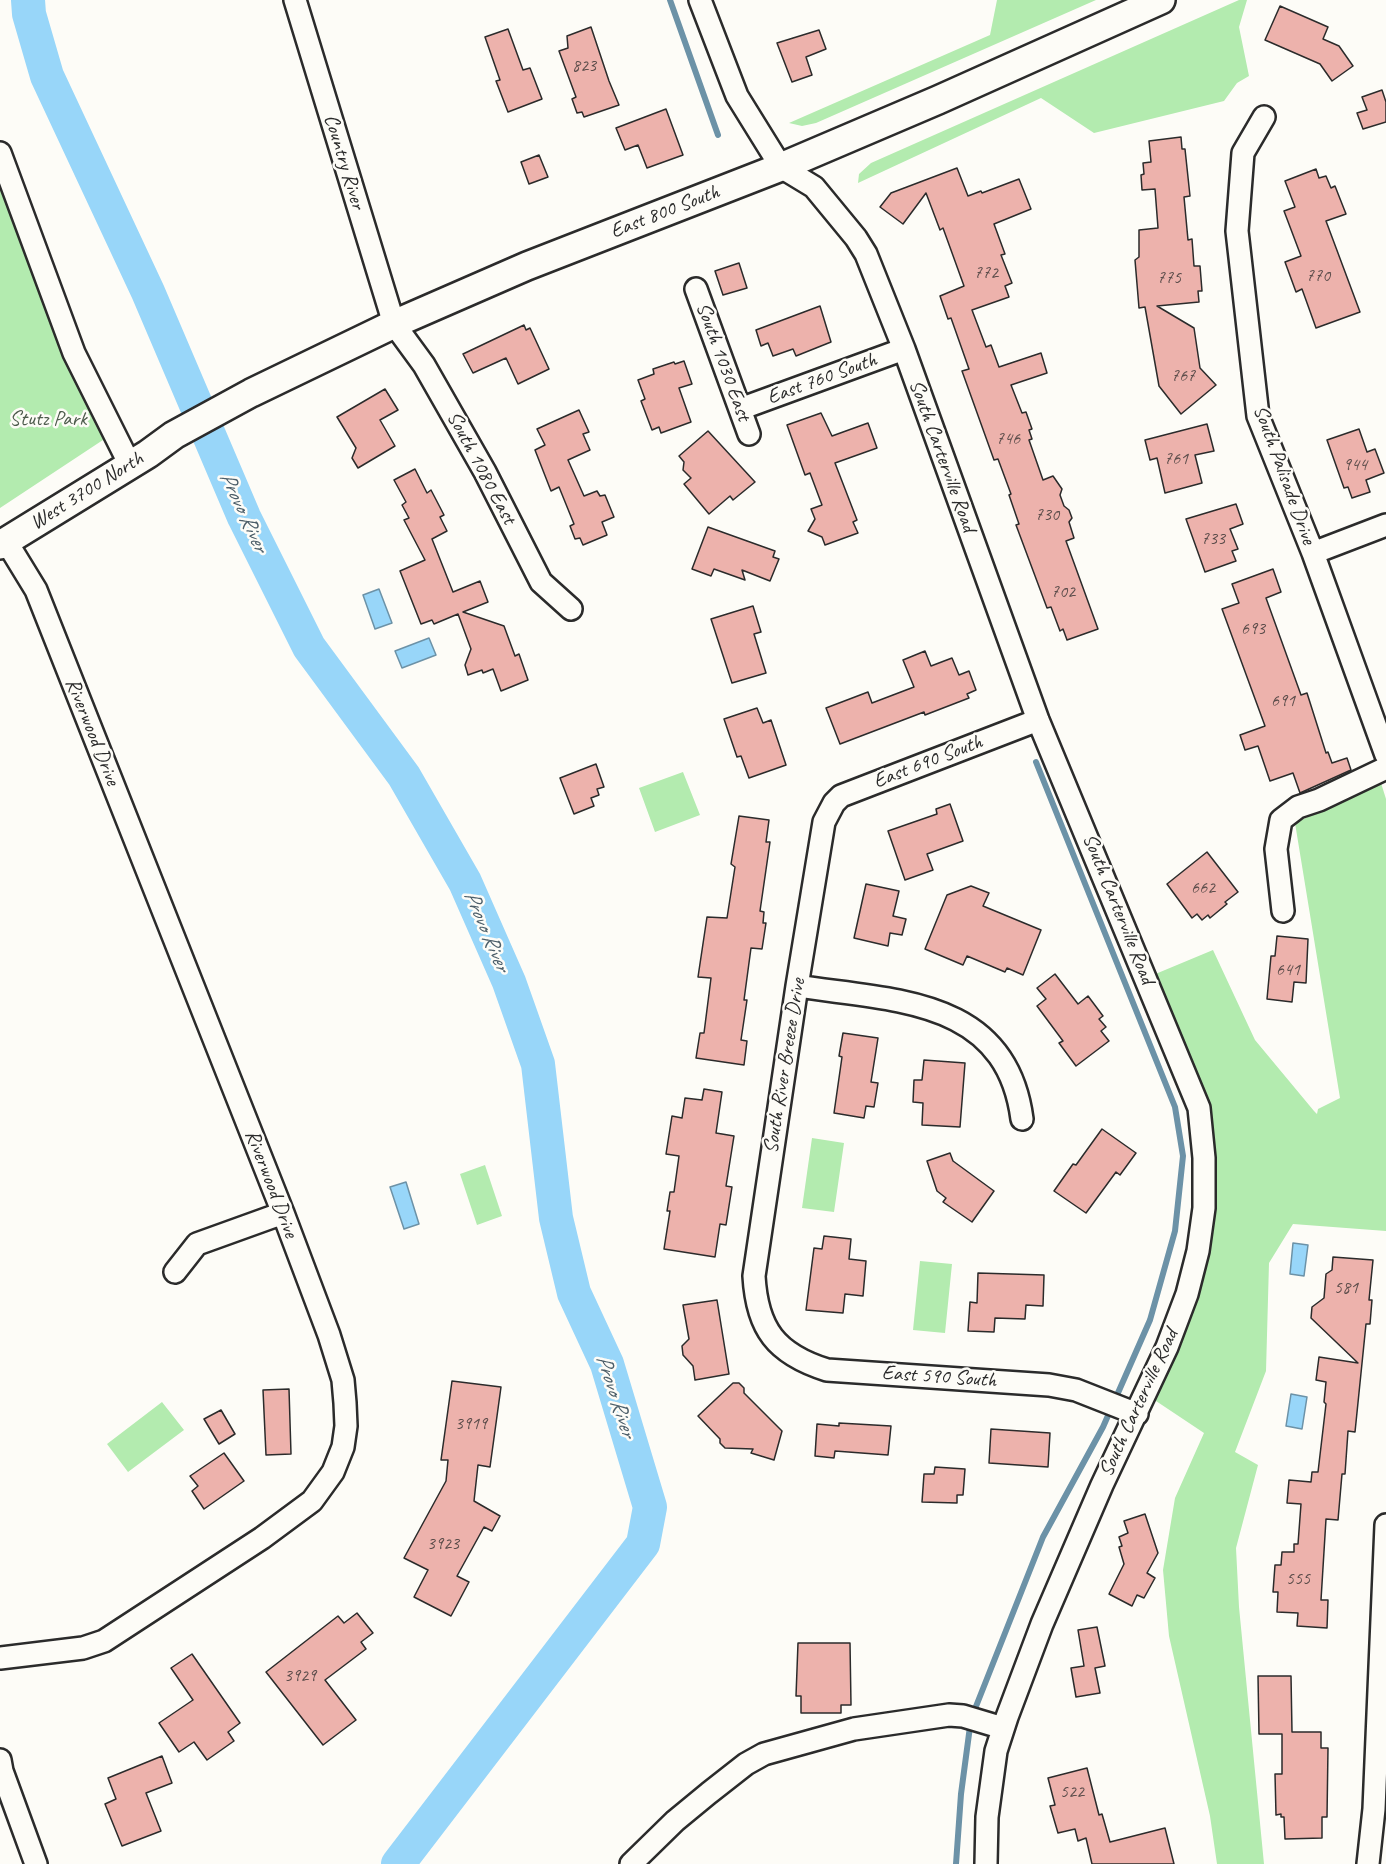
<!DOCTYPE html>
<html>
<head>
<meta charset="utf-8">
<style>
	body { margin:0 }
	canvas { display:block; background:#fdfcf7 }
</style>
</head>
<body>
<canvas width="1386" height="1864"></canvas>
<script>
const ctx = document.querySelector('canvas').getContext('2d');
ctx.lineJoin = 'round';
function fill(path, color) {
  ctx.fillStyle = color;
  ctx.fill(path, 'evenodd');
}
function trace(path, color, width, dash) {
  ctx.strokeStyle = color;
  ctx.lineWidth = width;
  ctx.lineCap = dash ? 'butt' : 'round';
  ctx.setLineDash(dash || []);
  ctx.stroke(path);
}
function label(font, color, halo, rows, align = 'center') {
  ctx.font = font + ' Caveat,sans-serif';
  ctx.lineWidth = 5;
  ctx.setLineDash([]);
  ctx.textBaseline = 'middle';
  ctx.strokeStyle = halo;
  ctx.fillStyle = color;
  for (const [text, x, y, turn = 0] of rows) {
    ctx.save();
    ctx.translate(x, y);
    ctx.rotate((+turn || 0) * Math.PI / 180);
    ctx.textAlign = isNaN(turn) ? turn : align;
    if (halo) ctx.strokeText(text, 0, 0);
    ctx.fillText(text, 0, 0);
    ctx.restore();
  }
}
fill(new Path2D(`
	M997 0H1096L816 123 802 126 789 123 990 35Z
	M1239 0H1247L1239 27 1249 76 1237 83 1224 101 1094 133 1041 98 858 183 859 174 871 163Z
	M0 162 106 438 0 508Z
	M683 772 700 815 655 832 639 788Z
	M1381 783 1386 799V1231L1293 1224 1269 1263 1266 1371 1235 1452 1258 1465 1236 1548 1239 1607 1264 1864H1217L1210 1816 1169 1636 1163 1570 1175 1498 1204 1433 1153 1399 1197 1301 1214 1228 1211 1136 1153 975 1213 950 1255 1040 1314 1111 1317 1114 1318 1109 1340 1098 1295 823Z
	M812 1138 844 1143 834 1212 802 1208Z
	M485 1165 502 1216 477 1225 460 1174Z
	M920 1261 952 1264 945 1333 913 1330Z
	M162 1402 184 1430 128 1472 107 1444Z`), '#b3ebaf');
const water = new Path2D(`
	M379 589 392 623 375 629 363 595Z
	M429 638 436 655 402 668 395 651Z
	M406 1182 419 1224 404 1229 390 1187Z
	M1293 1243 1308 1245 1304 1276 1290 1274Z
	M1291 1394 1307 1397 1302 1429 1286 1426Z`);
fill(water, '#98d6f9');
trace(water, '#6c92a7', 1.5);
trace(new Path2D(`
	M670 0 718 135
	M956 1864 961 1794 971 1719 1043 1537 1103 1427 1150 1320 1175 1231 1183 1156 1175 1107 1036 762`), '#6c92a7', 6);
trace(new Path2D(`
	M28 0 29 14 47 76 148 292 244 517 309 647 404 776 465 882 509 982 538 1064 556 1218 574 1293 607 1364 650 1507 643 1544 398 1864`), '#98d6f9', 34);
const building = new Path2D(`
	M1280 6 1328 27 1323 39 1339 46 1353 66 1332 81 1320 64 1265 40Z
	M591 27 609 81 619 105 584 117 582 112 577 113 572 99 576 97 559 51 568 48 567 36Z
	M508 29 523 70 530 68 542 99 508 112 496 81 500 80 485 37Z
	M819 30 826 49 806 57 812 75 792 82 777 43Z
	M1382 90 1386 102V122L1363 129 1357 113 1367 110 1362 97Z
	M666 109 683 155 647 168 638 145 625 150 616 128Z
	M1181 137 1182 149H1185L1190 196 1184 197 1188 240 1192 239 1194 266H1200L1202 291H1198L1199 302 1157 306 1194 328 1200 368 1216 385 1181 414 1159 386 1145 307 1139 308 1135 260 1139 257V230L1158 228 1155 189 1142 190 1141 175 1144 174 1143 163 1151 162 1149 141Z
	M539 155 548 177 529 184 521 162Z
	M957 168 968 196 981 191 982 193 1019 179 1031 209 994 224 1005 254 1001 255 1012 283 1005 286 1009 297 972 310 986 347 991 345 999 367 1041 353 1047 373 1011 385 1022 413 1026 412 1032 429 1029 430 1032 439 1029 440 1043 480 1053 476 1062 489 1060 495 1064 506 1069 510 1072 518 1069 522 1074 538 1066 541 1098 629 1067 640 1063 629 1060 631 1051 607 1047 608 1016 525 1019 524 1009 495 1011 494 998 459 994 460 962 371 969 369 951 318 948 319 940 296 964 286 943 228 940 230 926 193 903 224 880 207 891 193Z
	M1316 169 1319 178 1326 176 1331 188 1335 186 1346 214 1326 221 1360 312 1316 328 1302 289 1296 292 1285 262 1301 256 1284 211 1295 207 1285 181Z
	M739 263 747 288 723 295 715 271Z
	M820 306 831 342 796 356 793 349 773 356 768 343 761 346 756 330Z
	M524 325 526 330 530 328 549 369 518 384 506 358 473 373 463 354Z
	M684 361 692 384 679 388 691 422 661 433 659 427 652 430 641 401 645 399 638 380 654 374 653 369 674 362 675 364Z
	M385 389 398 410 380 420 395 446 358 468 352 458 356 448 337 417Z
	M579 410 589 432 583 434 590 450 568 460 584 496 597 491 600 496 605 495 614 517 602 522 607 535 583 545 580 538 575 539 570 526 574 524 559 487 551 491 535 450 545 445 537 429Z
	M821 413 832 436 868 423 877 448 835 463 857 520 853 522 858 533 825 545 822 537 808 531 815 519 811 509 822 505 810 473 805 475 787 425Z
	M1207 424 1214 451 1195 455 1202 483 1165 493 1157 458 1150 460 1145 440Z
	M1359 429 1367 452 1375 449 1384 473 1366 480 1370 492 1352 498 1348 487 1344 488 1327 440Z
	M708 431 755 482 733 500 730 496 709 514 684 484 691 478 683 470 684 462 679 456Z
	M415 469 427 493 431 490 444 515 440 517 447 531 432 539 453 592 480 581 488 602 463 612 504 626 515 656 519 654 528 680 501 691 493 669 483 673 482 670 468 675 465 665 471 649 458 614 434 624 432 620 421 624 400 571 425 560 404 520 409 518 402 505 406 502 394 480Z
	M1236 504 1243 524 1230 529 1238 549 1232 551 1236 561 1205 572 1186 519Z
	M708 527 775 551 773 557 779 559 770 581 742 570 745 580 714 569 711 576 692 569Z
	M1273 569 1281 592 1266 598 1301 695 1307 693 1326 753 1328 752 1332 763 1347 758 1351 770 1300 793 1293 773 1270 781 1258 746 1245 750 1240 735 1265 726 1222 609 1239 603 1232 584Z
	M753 606 761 632 754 634 766 673 732 683 711 619Z
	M925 651 931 666 952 658 959 675 969 671 976 690 967 694 969 698 925 715 924 712 840 744 826 708 868 692 872 703 914 687 903 660Z
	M757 708 763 723 771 720 786 765 749 778 741 756 737 757 724 719Z
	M596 764 604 787 597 789 599 795 591 798 594 806 574 814 560 778Z
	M950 804 963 841 927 854 933 870 905 880 888 831 937 814 936 809Z
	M739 816 769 820 766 842H770L760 911 764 912 763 923H766L762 949 751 948 744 1000H747L741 1040 747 1041 744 1065 696 1058 700 1033H704L711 978 698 977 707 917 727 918 735 867 731 864Z
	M1207 852 1238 892 1225 902 1227 904 1210 918 1208 915 1202 920 1197 914 1192 918 1167 884Z
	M866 884 899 891 893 916 906 919 902 935 890 933 888 946 854 938Z
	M971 886 989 893 983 906 1041 930 1023 975 1007 968 1005 972 967 956 963 965 925 949 947 895Z
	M1277 936 1308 939 1306 983 1294 982 1292 1002 1267 999 1271 956H1275Z
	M1055 974 1078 1004 1088 996 1103 1016 1099 1019 1106 1027 1101 1031 1109 1041 1076 1066 1059 1043 1063 1041 1037 1006 1046 999 1037 988Z
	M843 1033 878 1038 871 1082 878 1083 874 1107 866 1106 864 1118 834 1113 842 1057 839 1056Z
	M924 1060 965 1063 960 1127 922 1125 923 1103 913 1102 914 1080H922Z
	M704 1089 722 1092 716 1133 734 1136 726 1186 732 1187 726 1225 720 1224 715 1257 664 1249 670 1211H667L670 1192H674L679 1156 666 1154 672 1116 682 1118 685 1098 702 1100Z
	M1102 1129 1136 1153 1120 1175 1116 1172 1086 1213 1054 1191 1073 1164 1076 1165Z
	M950 1153 953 1161 994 1191 972 1222 943 1202 946 1198 937 1191 927 1161Z
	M824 1236 851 1239 849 1259 866 1261 863 1296 845 1294 843 1313 806 1310 814 1248 822 1249Z
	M1333 1257 1373 1260 1369 1300H1372L1370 1324H1366L1355 1432 1348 1431 1345 1474H1342L1338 1520 1326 1519 1321 1600H1328L1327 1628 1297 1626 1298 1613 1277 1612 1278 1592H1273L1275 1565H1281L1282 1552H1294V1544H1298L1301 1504 1287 1503 1289 1480 1311 1482 1312 1472H1318L1326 1404 1324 1402 1326 1382 1316 1380 1319 1357 1358 1363 1311 1318 1312 1307 1324 1298 1326 1274 1332 1270Z
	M978 1273 1044 1275 1043 1306 1026 1305 1025 1319 995 1318 994 1332 968 1331 970 1302 977 1303Z
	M717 1300 729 1374 695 1380 693 1366 683 1355 682 1346 689 1339 683 1305Z
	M452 1381 501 1387 490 1467 478 1465 474 1501 500 1516 492 1531 484 1527 457 1576 469 1582 451 1616 414 1597 428 1570 404 1558 446 1481 448 1460H441Z
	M733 1383H739L744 1388V1393L782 1431 774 1460 751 1453 753 1449 725 1448 720 1443V1439L698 1416Z
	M289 1389 291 1454 266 1455 263 1390Z
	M221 1410 235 1434 219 1444 204 1419Z
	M839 1423 891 1426 888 1455 835 1451 834 1458 815 1456 817 1424 839 1426Z
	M991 1429 1050 1433 1048 1467 989 1463Z
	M224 1453 244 1481 204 1509 192 1491 198 1486 190 1476Z
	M935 1467 965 1469 963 1495H957V1503L922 1502 924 1474H934Z
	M1145 1514 1158 1553 1147 1573 1155 1578 1144 1598 1137 1595 1132 1606 1109 1594 1124 1564 1119 1547 1122 1546 1119 1537 1128 1533 1124 1521Z
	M357 1613 373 1633 361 1642 366 1649 325 1680 356 1720 323 1745 266 1672 338 1616 344 1623Z
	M1097 1627 1105 1666 1095 1668 1100 1693 1076 1697 1071 1668 1084 1666 1078 1630Z
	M798 1643H850L851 1705H841V1713H801V1696H796Z
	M192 1654 240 1723 228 1732 234 1741 207 1760 194 1742 179 1752 159 1723 193 1700 171 1668Z
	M1258 1676H1291L1292 1732H1321V1748H1328L1327 1817H1322V1838L1285 1839 1284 1817H1281V1814L1276 1815 1275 1774H1282V1734H1259Z
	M162 1756 172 1783 146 1793 161 1831 122 1846 105 1804 116 1799 108 1778Z
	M1087 1768 1099 1815 1102 1814 1110 1842 1165 1828 1174 1864H1092L1086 1838 1078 1841 1075 1829 1058 1833 1050 1806 1055 1805 1048 1778Z`);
fill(building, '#edb2ac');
trace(building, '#2b2b2b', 1.5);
const minor = new Path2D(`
	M295 0 394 324 424 365 485 472 541 582 571 609
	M700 0 737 96 781 167 814 187 856 238 866 254 904 349 1038 720 1199 1108 1204 1158V1208L1198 1251 1187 1294 1167 1347 1102 1485 1042 1624 1007 1717 996 1751 987 1817 986 1864
	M1264 117 1243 153 1237 231 1258 416 1313 553 1386 755
	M0 153 74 353 130 465
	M696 289 749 434
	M740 409 904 349
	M1313 553 1386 525
	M1038 720 841 796 834 803 824 822 797 986 754 1276C757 1329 776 1354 827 1370L1049 1385 1076 1390 1137 1414
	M1283 911 1276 849 1281 820 1298 807 1319 800 1386 768
	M797 986C893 1001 1006 997 1022 1119
	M175 1272 197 1244 283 1213
	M0 1658 83 1648 104 1641 262 1538 312 1501 333 1472 343 1447 346 1426 345 1403 343 1380 329 1335 283 1213 36 590 6 541
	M0 1760 2 1771 36 1864
	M631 1864 675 1821 709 1793 746 1764 764 1754 854 1729 949 1715 963 1716 1003 1728
	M1368 1864 1374 1809 1386 1525`);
const major = new Path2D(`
	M0 545 148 454 174 435 251 393 394 324 527 266 781 167 938 100 1161 0`);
trace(minor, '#2b2b2b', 26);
trace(major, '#2b2b2b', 32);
trace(minor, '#fdfcf7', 21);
trace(major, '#fdfcf7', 27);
label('18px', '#5c4d4b', null, [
	["823",584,66],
	["772",986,273],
	["770",1318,276],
	["775",1169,278],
	["767",1183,376],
	["746",1008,439],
	["761",1176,459],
	["944",1355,465],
	["730",1047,515],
	["733",1213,539],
	["702",1063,592],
	["693",1253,629],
	["691",1283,701],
	["662",1203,888],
	["641",1288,970],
	["581",1346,1288],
	["3919",471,1424],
	["3923",443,1544],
	["555",1298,1579],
	["3929",300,1676],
	["522",1072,1792]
]);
label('21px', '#2b2b2b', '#fdfcf7', [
	["Country River",344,162,73],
	["East 800 South",665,212,-21],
	["South 1030 East",723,362,70],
	["East 760 South",822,379,-20],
	["South Carterville Road",942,456,70],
	["South 1080 East",481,468,62],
	["South Palisade Drive",1284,475,70],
	["West 3700 North",87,491,-32],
	["Riverwood Drive",92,732,68],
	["East 690 South",928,762,-21],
	["South Carterville Road",1118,909,68],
	["South River Breeze Drive",785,1066,-81],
	["Riverwood Drive",271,1184,69],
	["East 590 South",939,1377,4],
	["South Carterville Road",1139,1403,-65]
]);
label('21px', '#4d5b4c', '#fdfcf7', [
	["Stutz Park",48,419]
]);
label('italic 22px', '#4c5e69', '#fdfcf7', [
	["Provo River",243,512,65],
	["Provo River",486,931,67],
	["Provo River",615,1396,72]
]);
</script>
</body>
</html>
